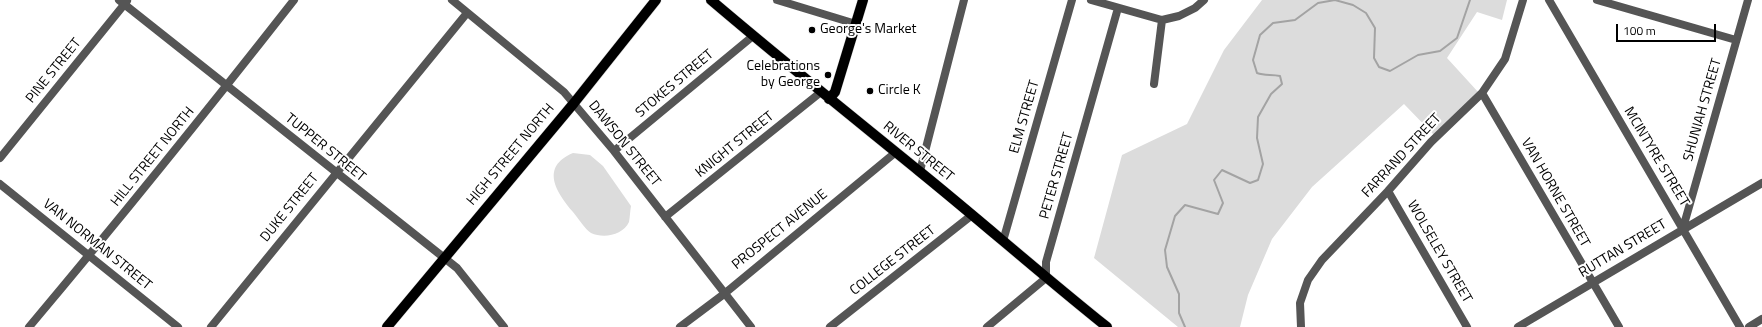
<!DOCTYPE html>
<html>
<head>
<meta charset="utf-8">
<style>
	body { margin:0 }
	#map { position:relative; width:1762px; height:327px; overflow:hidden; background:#fff; font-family:"Titillium Web",sans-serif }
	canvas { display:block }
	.scale { position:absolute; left:1616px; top:24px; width:100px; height:18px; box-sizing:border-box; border:2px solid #000; border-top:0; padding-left:5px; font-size:12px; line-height:14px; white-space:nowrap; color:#000; -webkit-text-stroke:3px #fff; paint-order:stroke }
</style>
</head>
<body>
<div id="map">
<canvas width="1762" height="327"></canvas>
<div class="scale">100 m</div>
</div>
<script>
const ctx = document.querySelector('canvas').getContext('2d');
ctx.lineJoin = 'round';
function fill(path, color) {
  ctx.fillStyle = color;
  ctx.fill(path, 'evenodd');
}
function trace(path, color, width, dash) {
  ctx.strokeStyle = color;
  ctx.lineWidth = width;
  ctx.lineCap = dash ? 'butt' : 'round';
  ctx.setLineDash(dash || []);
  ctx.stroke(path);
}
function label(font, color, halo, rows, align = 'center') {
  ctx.font = font + ' "Titillium Web",sans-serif';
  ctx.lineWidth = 4;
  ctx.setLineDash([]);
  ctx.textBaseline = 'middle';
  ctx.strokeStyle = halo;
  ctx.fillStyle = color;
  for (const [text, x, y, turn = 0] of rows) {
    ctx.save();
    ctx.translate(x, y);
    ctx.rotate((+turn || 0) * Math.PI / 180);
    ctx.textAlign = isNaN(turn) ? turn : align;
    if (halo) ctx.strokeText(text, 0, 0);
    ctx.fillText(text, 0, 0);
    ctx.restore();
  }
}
fill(new Path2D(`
	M1262 0H1507L1502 20 1477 12 1447 58 1479 93 1434 135 1404 104 1312 187 1272 239 1248 295 1240 327H1178L1094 258 1122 155 1187 124 1224 50Z
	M573 153 590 155 603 166 631 206C630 211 630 217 629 222 623 235 604 239 591 233 585 229 578 218 573 212 556 192 540 167 573 153Z`), '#dcdcdc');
trace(new Path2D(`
	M1185 327 1179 313V294L1167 267 1165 250 1175 216 1185 205 1218 214 1223 203 1214 180 1222 170 1250 183 1258 180 1263 164 1257 138 1258 117 1271 94 1282 84 1280 76C1272 74 1265 76 1257 73L1253 60 1260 35 1273 23 1295 20 1318 3 1335 0 1353 5 1366 13 1375 28 1374 58 1379 67 1390 71 1418 55 1440 51 1457 38 1470 0`), '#a3a3a3', 2);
const major = new Path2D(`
	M711 0C779 58 849 114 919 171 982 222 1043 276 1107 327
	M829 99 835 92 863 0
	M387 327 574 103 656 0`);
trace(major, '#dbdbdb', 11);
trace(new Path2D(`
	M119 0 457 268 504 327
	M452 0 564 92 614 151 751 327
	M777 0 856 24
	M1091 0 1162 20 1179 16 1195 8 1204 0
	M1549 0 1740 327
	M1597 0 1736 40
	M1154 84 1162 20
	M1482 93 1619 327
	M614 151 753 36
	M0 158 127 1
	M920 171 964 0
	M0 184 178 327
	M1388 191 1467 327
	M665 217 821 92
	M1683 228 1748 0
	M1003 241 1072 0
	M29 327C119 220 207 111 294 0
	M211 327 467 13
	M680 327 724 294 896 152
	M830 327 972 215
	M987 327 1046 278V262L1118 8
	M1301 327 1300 303 1308 280 1322 260 1388 191 1431 142 1482 93 1505 59 1523 0
	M1518 327 1762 183
	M1749 327 1762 319`), '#555', 8);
trace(major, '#000', 10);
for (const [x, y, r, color] of [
	[812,30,4,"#000"],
	[828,75,4,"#000"],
	[870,91,4,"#000"]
]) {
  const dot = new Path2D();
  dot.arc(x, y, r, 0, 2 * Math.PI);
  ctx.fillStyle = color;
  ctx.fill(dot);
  trace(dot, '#fff', 1.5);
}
label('14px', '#000', '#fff', [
	["George's Market",820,30],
	["Celebrations",820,67,"right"],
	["by George",820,83,"right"],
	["Circle K",878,91]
], 'left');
label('14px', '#000', '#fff', [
	["PINE STREET",54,71,-51],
	["STOKES STREET",675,84,-40],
	["SHUNIAH STREET",1703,110,-74],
	["ELM STREET",1025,117,-74],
	["DAWSON STREET",624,144,51],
	["KNIGHT STREET",735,145,-39],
	["TUPPER STREET",325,148,39],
	["RIVER STREET",918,152,39],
	["HIGH STREET NORTH",511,155,-50],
	["FARRAND STREET",1402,156,-47],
	["HILL STREET NORTH",153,157,-51],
	["MCINTYRE STREET",1656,157,59],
	["PETER STREET",1057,176,-74],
	["VAN HORNE STREET",1555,193,60],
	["DUKE STREET",290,208,-51],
	["PROSPECT AVENUE",780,230,-39],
	["VAN NORMAN STREET",97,245,39],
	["RUTTAN STREET",1623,249,-31],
	["WOLSELEY STREET",1439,252,60],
	["COLLEGE STREET",893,261,-38]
]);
</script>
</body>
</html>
